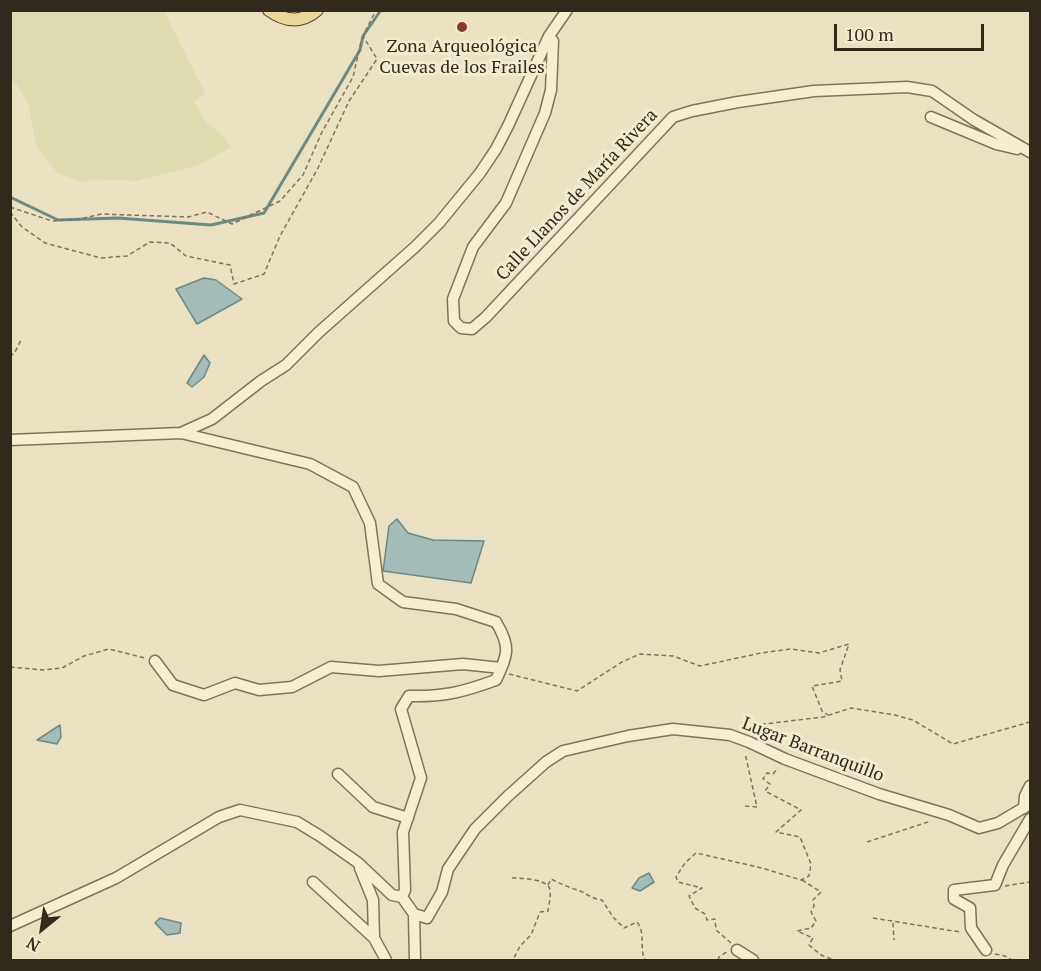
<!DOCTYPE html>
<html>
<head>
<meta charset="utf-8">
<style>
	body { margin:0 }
	#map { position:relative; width:1041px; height:971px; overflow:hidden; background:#e9e1c1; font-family:"PT Serif",serif }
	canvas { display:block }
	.frame { position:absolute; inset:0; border:12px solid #32291d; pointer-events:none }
	.north { position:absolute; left:12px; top:899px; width:60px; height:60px; -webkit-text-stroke:4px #f1ebd0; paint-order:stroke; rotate:210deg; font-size:16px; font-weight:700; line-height:24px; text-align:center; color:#32291d }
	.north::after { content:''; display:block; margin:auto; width:21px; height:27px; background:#32291d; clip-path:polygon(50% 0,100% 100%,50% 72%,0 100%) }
	.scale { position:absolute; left:834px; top:24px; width:150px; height:27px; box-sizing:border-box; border:3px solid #32291d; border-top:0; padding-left:8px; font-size:18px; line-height:21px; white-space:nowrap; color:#32291d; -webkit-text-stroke:4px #f1ebd0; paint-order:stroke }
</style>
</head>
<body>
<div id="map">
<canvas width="1041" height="971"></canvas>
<div class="frame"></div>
<div class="north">N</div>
<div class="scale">100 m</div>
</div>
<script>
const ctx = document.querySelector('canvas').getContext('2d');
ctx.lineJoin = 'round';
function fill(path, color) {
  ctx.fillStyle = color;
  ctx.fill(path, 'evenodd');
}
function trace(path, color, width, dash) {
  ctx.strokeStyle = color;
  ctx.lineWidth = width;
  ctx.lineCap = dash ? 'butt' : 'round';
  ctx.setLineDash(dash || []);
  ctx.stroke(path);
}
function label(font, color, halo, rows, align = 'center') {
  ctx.font = font + ' "PT Serif",serif';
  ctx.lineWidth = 6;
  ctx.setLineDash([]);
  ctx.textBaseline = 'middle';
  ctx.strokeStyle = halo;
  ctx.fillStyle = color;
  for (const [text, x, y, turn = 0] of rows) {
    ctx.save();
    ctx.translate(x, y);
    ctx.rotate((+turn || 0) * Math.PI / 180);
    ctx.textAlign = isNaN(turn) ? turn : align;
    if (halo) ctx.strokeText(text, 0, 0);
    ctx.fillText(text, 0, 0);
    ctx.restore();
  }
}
fill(new Path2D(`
	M10 11H164L205 93 194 102 207 123 221 134 231 147 198 165 136 181 92 179 84 183 59 174 45 159 36 145 28 103 11 76Z`), '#dedbaf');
const water = new Path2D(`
	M204 278 216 280 242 299 197 324 176 289Z
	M204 355 210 363 204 377 192 387 187 383Z
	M397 519 408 533 433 540 484 541 471 583 383 571 389 526Z
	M60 725 61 737 57 744 37 740Z
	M649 873 654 882 640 891 632 888 639 878Z
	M160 918 181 923 180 933 167 935 155 923Z`);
fill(water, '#a3bcb7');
trace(water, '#6c8984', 1.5);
trace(new Path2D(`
	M10 197 58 220 118 218 211 225 264 213 360 50 363 36 381 10`), '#6c8984', 3);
const minor = new Path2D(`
	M549 36 553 41 551 90 545 113 506 203 473 247 453 299 454 321 461 328 472 329 486 317 673 117 692 111 738 102 814 91 907 87 932 91 974 120 1030 152
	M931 117 996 144 1017 149
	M10 440 181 433 212 419 261 381 286 365 319 332 415 247 439 223 480 173 496 149 508 126 549 36 567 10
	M155 661 173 685 204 695 235 683 259 690 292 687 331 667 379 671 463 664 501 668
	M338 774 373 807 408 818
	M1024 808 1025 796 1030 786
	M360 868 373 900 374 938
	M313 882 374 938 386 960
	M402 897 414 914 427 918 442 892 448 869 475 829 508 796 546 762 563 751 628 736 673 729 730 735 749 742 785 759 879 794 949 815 979 828 998 823 1030 804
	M414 914 415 960
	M10 926 116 878 219 817 240 810 297 822 320 836 357 862 392 895 402 897 405 890 403 832 421 778 401 709 409 696C444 697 463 692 496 680 508 654 511 647 496 622L456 609 403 602 378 584 370 523 353 487 310 464 181 433
	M737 950 753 960
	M986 950 971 928 970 908 954 899V890L995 885 1003 865 1030 819`);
const major = new Path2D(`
	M269 10C285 22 302 23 317 10`);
trace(minor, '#81725a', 13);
trace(major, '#4f402e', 14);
trace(new Path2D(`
	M10 207 52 221 80 219 101 214 188 217 207 212 232 224 280 201 303 175 322 132 353 77 362 38
	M10 212 22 227 45 243 101 258 127 256 150 242 170 243 186 256 230 265 234 284 264 274 280 236 318 168 349 101 377 59 363 36 376 10
	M10 357 15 352 22 338
	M10 667 43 670 62 668 84 656 109 649 145 658
	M509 674 577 691 622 662 640 654 673 656 700 666 761 653 791 649 819 653 849 644 840 670 842 681 812 686 822 711 828 715
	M739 727 823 717 851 708 895 715 913 720 953 744 1030 722
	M745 806 757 807 745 753
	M867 842 931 821
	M512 878C521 878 544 879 549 887 552 892 549 904 548 911L540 912 531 935 520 946 513 960
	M802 880 821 892 813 900 814 906 811 912 816 921 811 928 797 931 813 938 809 945 821 955 834 960
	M548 885 551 879C559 883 566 886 574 889 584 891 591 899 602 900L613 917 624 928 637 922C646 934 639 947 645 960
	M1005 886 1030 882
	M873 918 960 932
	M893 923 894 940
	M731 943 716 930 715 919 707 920 705 914 695 908 689 896 702 888 678 882 676 877 685 863 696 853 762 868 801 880 809 876 811 864 800 837 776 832 801 810 765 791 770 784 763 779 767 773 773 774 778 768
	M995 954 1005 956 1012 960
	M718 960 719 957 728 951`), '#81725a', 1.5, [4.5, 3]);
trace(minor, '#f5eed3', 10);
trace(major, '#ead89b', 12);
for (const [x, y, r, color] of [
	[462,27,6,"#8a3830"]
]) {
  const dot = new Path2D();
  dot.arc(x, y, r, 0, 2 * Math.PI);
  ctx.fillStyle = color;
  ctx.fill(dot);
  trace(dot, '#f1ebd0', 2);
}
label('18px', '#32291d', '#f1ebd0', [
	["Zona Arqueológica",462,47],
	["Cuevas de los Frailes",462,68]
]);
label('18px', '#32291d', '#f1ebd0', [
	["Calle Llanos de María Rivera",577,195,-47],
	["Lugar Barranquillo",813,750,21]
]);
</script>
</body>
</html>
